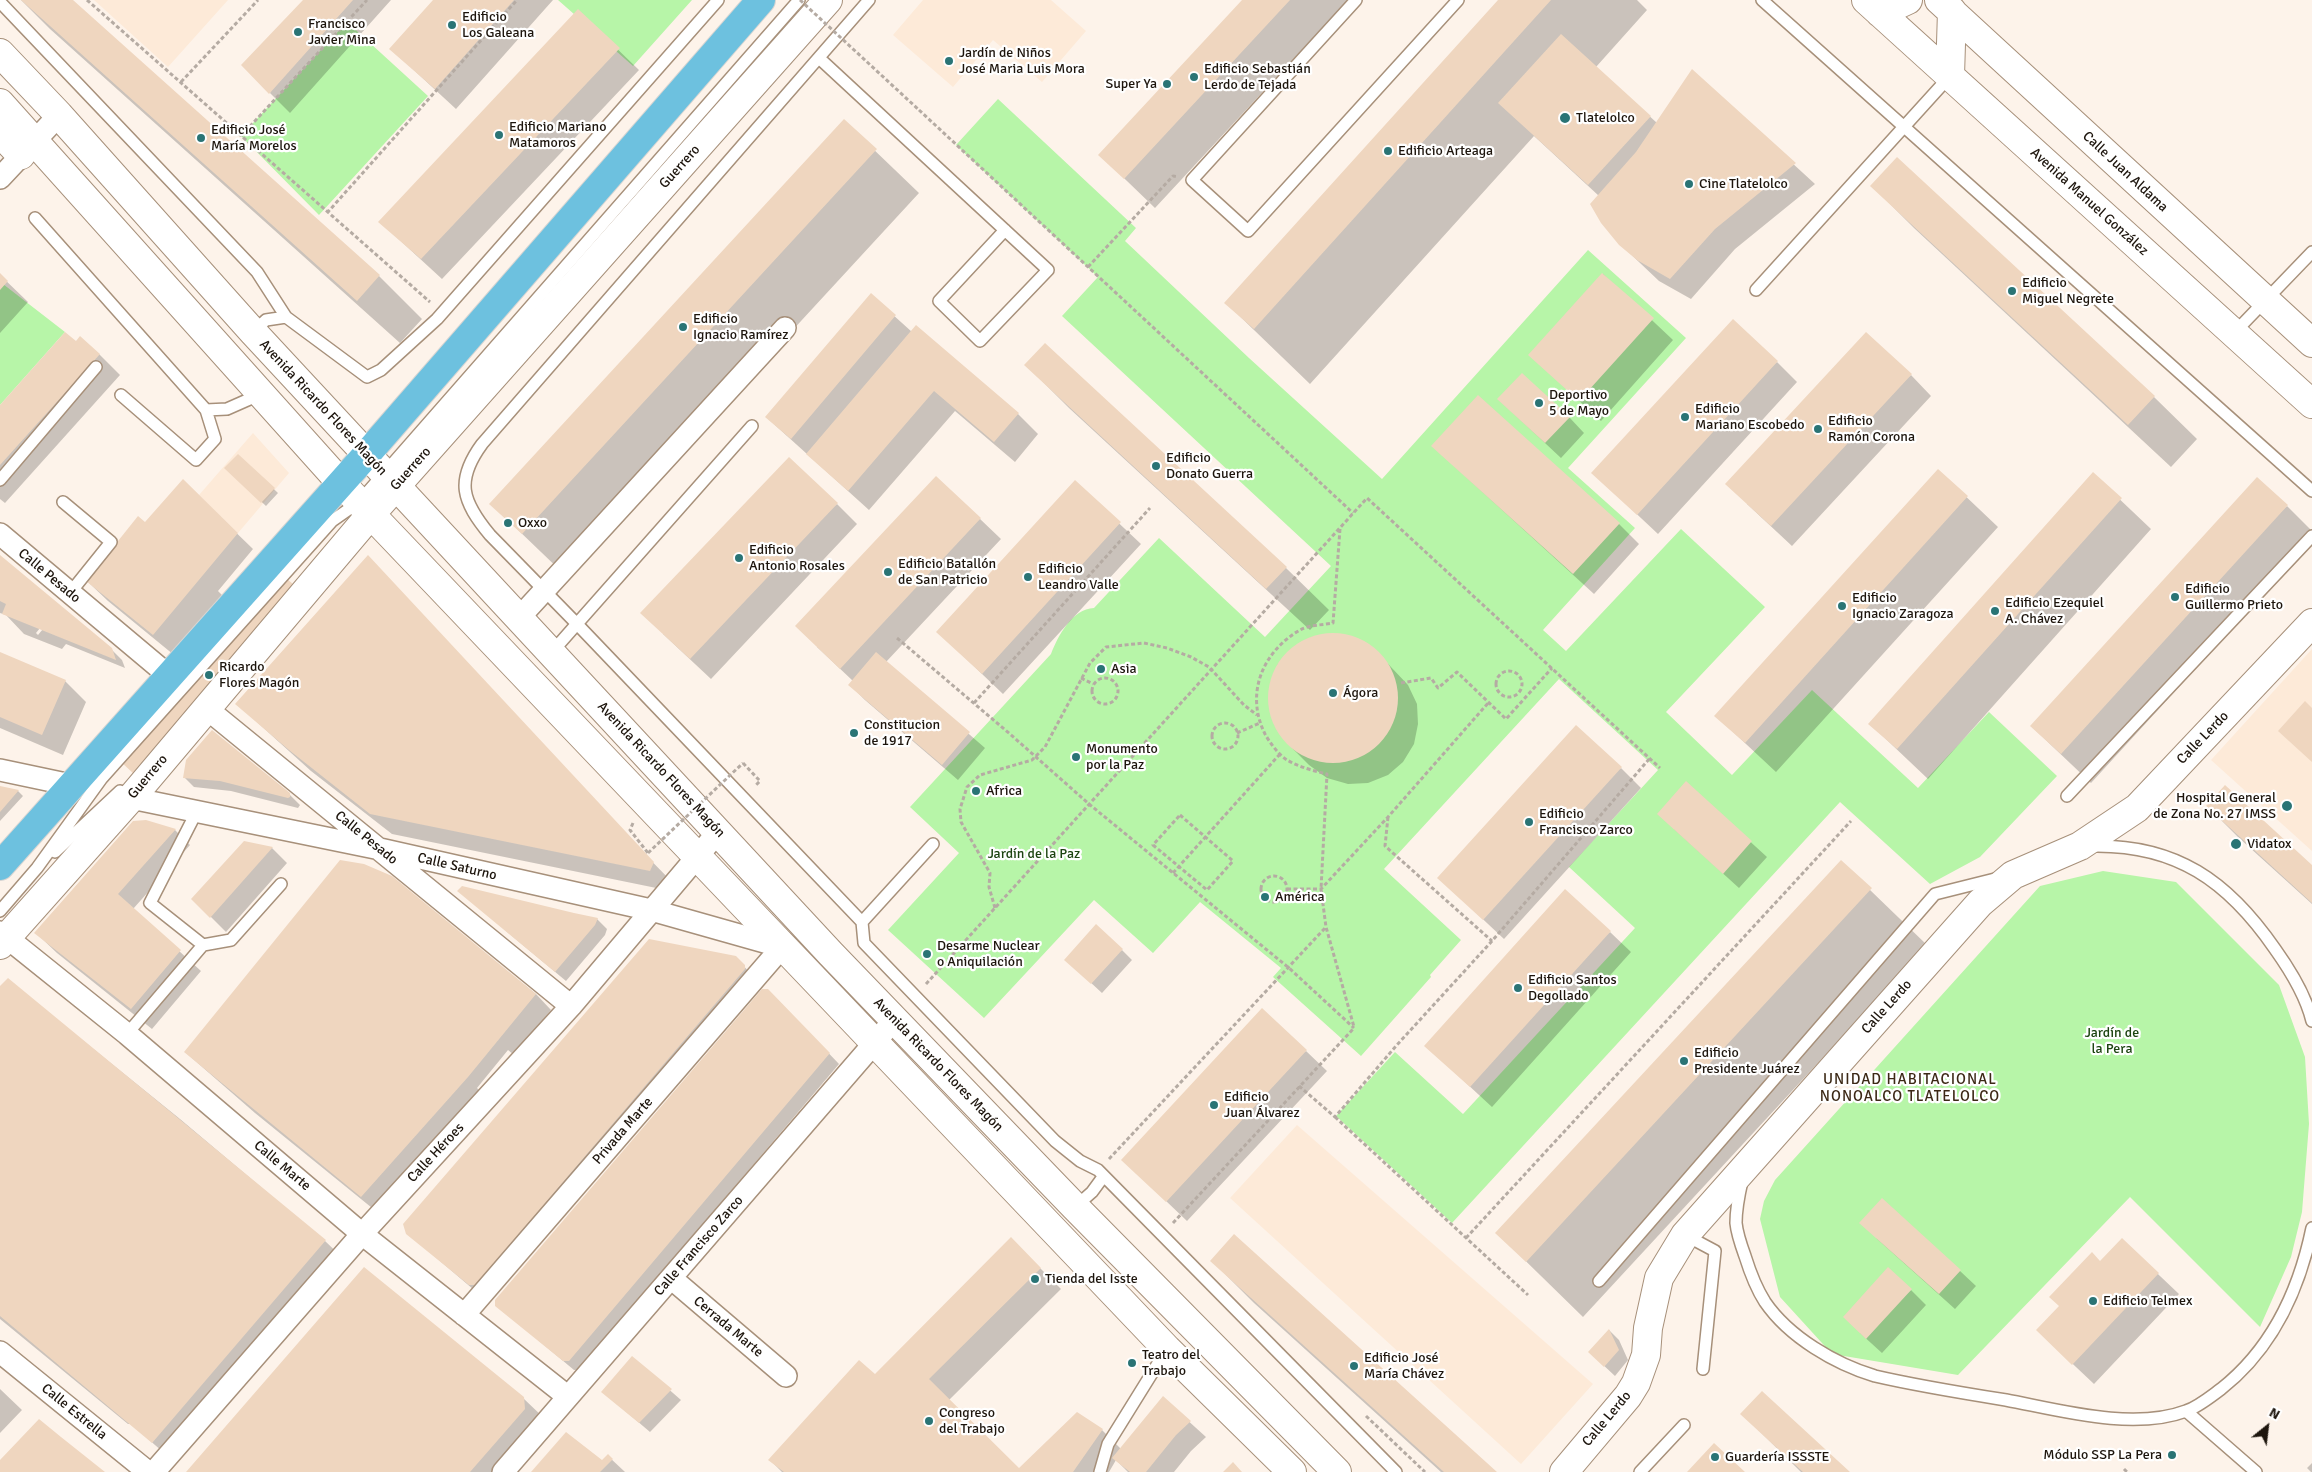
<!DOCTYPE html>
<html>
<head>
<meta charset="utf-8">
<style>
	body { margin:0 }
	#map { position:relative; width:2312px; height:1472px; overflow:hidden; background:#fdf3ea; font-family:Signika,sans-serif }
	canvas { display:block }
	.north { position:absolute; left:2242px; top:1402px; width:50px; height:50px; -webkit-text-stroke:4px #fff; paint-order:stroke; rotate:29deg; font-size:14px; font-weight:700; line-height:20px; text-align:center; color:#1d150d }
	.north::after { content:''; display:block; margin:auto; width:18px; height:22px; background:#1d150d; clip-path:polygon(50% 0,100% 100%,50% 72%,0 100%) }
</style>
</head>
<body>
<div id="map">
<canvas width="2312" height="1472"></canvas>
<div class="north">N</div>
</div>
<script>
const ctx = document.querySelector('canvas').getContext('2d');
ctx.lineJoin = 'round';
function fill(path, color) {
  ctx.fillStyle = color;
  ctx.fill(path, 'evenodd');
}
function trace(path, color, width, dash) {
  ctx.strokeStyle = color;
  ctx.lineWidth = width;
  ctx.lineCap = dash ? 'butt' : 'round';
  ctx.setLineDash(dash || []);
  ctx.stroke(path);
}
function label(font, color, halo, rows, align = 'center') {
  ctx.font = font + ' Signika,sans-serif';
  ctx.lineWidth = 4.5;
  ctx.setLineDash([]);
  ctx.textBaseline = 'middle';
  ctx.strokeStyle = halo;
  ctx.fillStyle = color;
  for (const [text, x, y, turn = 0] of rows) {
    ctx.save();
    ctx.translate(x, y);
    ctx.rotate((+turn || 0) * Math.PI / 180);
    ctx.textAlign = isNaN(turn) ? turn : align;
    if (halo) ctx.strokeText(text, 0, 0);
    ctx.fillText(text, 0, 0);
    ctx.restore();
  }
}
fill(new Path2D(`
	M94 0H228L168 67Z
	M923 0H1051L1086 31 1042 82 993 40 953 87 893 35Z
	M253 433 289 473 238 533 199 495Z
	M2312 649V851L2211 760Z
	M1297 1125 1593 1384 1521 1464 1230 1198Z`), '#fdead8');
fill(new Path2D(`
	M558 0H692L633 66Z
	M347 22 428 96 319 215 241 136Z
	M998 99 1136 228 1125 241 1249 358 1382 479 1588 250 1686 338 1568 468 1635 528 1543 630 1566 651 1681 529 1765 607 1666 712 1732 775 1812 690 1918 788 1989 712 2057 776 1980 857 1930 884 1840 802 1452 1223 1336 1116 1395 1052 1463 1114 1635 928 1569 867 1658 770 1559 679 1384 869 1461 940 1430 975 1431 977 1361 1056 1273 977 1281 968 1200 902 1153 953 1094 900 984 1018 888 930 959 853 910 807 1051 654C1058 636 1072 609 1094 608L1159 538 1265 637 1331 566 1062 316 1098 277 956 145Z
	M3 284 65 332 0 405V288Z
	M2103 871 2176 882 2279 985 2305 1057 2309 1124 2302 1212 2291 1257 2260 1327 2130 1197 1958 1375 1832 1354 1780 1297 1760 1219 1764 1201 1775 1180 2040 886Z`), '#b7f5a8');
fill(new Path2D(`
	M21 0H71L379 276 422 319 400 343 50 29Z
	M304 0H391L290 113 270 93Z
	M435 0H553L456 109 391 49Z
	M1244 0H1348L1155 208 1100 155Z
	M1500 0H1637L1647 10 1596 67 1657 123 1692 71 1815 184 1735 249 1691 299 1659 281 1620 244 1599 196 1534 136 1310 384 1226 303Z
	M578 11 639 70 442 279 380 222Z
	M844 121 919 193 566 576 491 504Z
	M1872 186 2154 397 2197 439 2171 467 1914 228Z
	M1603 274 1673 340 1601 421 1530 355Z
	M0 275 28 302 0 333Z
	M871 295 912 332 1018 414 1038 434 1015 462 955 411 869 510 766 417Z
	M76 343 99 354 120 375 5 503 0 499V407Z
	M1777 362 1797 382 1658 534 1593 473Z
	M1026 365 1286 568 1329 610 1310 630 1069 408Z
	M1911 375 1931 396 1792 546 1747 504Z
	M1498 399 1569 417 1584 433 1561 458Z
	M238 455 278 493 266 506 226 468Z
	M1454 466 1619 524 1639 544 1594 594Z
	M1939 471 1998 527 1776 772 1716 716Z
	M2093 474 2151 529 1928 779 1870 724Z
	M936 477 1001 539 886 662 985 748 958 780 865 700 850 685 853 681 817 647Z
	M183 481 253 549 218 591 223 596 174 655 108 601 87 581 150 528Z
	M1075 482 1141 544 1003 694 938 632Z
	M837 504 857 524 711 679 663 634Z
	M2287 506 2312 531V542L2091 783 2031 726Z
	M0 556 58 606 36 633 38 635 61 607 111 649 122 660 125 668 66 644 62 649 24 634 6 615 0 613Z
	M1334 634 1355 638 1373 648 1408 685 1417 704 1418 724 1414 744 1403 762 1388 775 1368 783 1348 784 1327 778 1309 765 1288 744 1275 726 1269 706 1270 684 1278 664 1293 648 1312 637Z
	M0 653 65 681 86 702 63 755 0 728Z
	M237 704 629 838 674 884 671 891 392 834 311 771Z
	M212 732 290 795 300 805 298 808 231 791 194 787 184 777Z
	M1621 768 1641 788 1504 939 1439 878Z
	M1686 783 1767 857 1739 888 1674 829Z
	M0 787 18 791 23 796 0 821Z
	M2207 806 2312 866V904L2238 837Z
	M158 827 175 830 190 845 133 909 201 971 152 1029 57 953 36 933Z
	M244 843 272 848 287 863 226 932 193 899Z
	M1841 862 1927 945 1583 1317 1497 1233Z
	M597 919 607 929 605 935 566 981 506 931Z
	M450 926 536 994 551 1010 514 1055 508 1050 477 1088 482 1093 377 1212 255 1113 185 1052Z
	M1610 932 1631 952 1492 1107 1426 1046Z
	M1122 950 1132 960 1102 993 1076 969Z
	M735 957 754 977 480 1295 407 1233Z
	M8 980 180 1119 325 1241 346 1261 163 1452 131 1424H128L0 1319V988Z
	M778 1000 839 1064 579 1370H574L496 1305Z
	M1306 1051 1327 1071 1187 1221 1123 1160Z
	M1876 1238 1960 1271 1976 1286 1955 1309Z
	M1011 1239 1061 1289 948 1401 1019 1470 1102 1430 1121 1449 1163 1398 1206 1437 1191 1451 1174 1472H1128L1116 1460 1109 1472H782L770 1460 875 1376Z
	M2122 1240 2179 1294 2094 1384 2058 1350 2100 1263Z
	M1212 1261 1495 1472H1441L1254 1303Z
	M1911 1290 1926 1305 1882 1353 1860 1333Z
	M1609 1330 1619 1340 1628 1360 1615 1376 1600 1362Z
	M633 1358 681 1400 650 1432 603 1392Z
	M0 1389 22 1410 0 1433Z
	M523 1398 544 1418 508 1472H188Z
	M1742 1414 1848 1472H1801Z
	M608 1456 625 1472H532L602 1462Z
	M2312 1463V1472H2311L2307 1468Z`), '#0003');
fill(new Path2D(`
	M21 0H73L380 275 357 301Z
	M303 0H353L269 94 241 65Z
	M433 0H514L435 89 389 49Z
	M1242 0H1290L1124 179 1098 155Z
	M1498 0H1551L1254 329 1224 303Z
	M578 9 620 48 421 259 378 222Z
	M1561 34 1651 116 1588 185 1498 103Z
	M1692 69 1796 163 1715 229 1670 279 1637 260 1619 245 1601 223 1590 204 1636 152Z
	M844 119 877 149 522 534 489 504Z
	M1897 157 2155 396 2128 425 1870 186Z
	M0 273 8 281 0 290Z
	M1602 273 1654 318 1579 401 1528 355Z
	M871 293 896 315 791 439 765 417Z
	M1733 319 1778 361 1637 515 1591 473Z
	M916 325 1019 413 994 442 934 391 848 491 806 454Z
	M65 332 76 341 80 336 100 354 0 465V405Z
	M1866 332 1912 374 1771 526 1725 484Z
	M1045 343 1287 567 1266 589 1024 365Z
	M1522 373 1570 417 1545 443 1497 399Z
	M1478 395 1620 523 1573 574 1431 446Z
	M238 454 275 488 261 503 224 468Z
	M789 457 838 503 690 659 640 613Z
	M1938 469 1968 496 1745 743 1714 716Z
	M2093 472 2122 498 1897 749 1868 724Z
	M936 476 981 518 840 669 795 626Z
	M2257 477 2288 505 2061 754 2030 726Z
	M183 479 238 533 153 635 86 581 138 516 145 522Z
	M1075 480 1121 522 982 674 936 632Z
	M0 555 112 648 116 660 2 614 6 604 0 601Z
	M368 555 654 862 650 871 370 814 289 750 235 704Z
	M281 574 299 589 136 776 119 760Z
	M1268 698a65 65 0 1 1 130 0a65 65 0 1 1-130 0Z
	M0 652 66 680 42 735 0 717Z
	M876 652 970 732 942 765 848 685Z
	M2305 701 2312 708V762L2278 731Z
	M1576 725 1622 767 1483 920 1437 878Z
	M212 730 290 793V797L288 798 220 781 183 778 186 760Z
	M1686 781 1752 841 1723 874 1657 814Z
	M2225 785 2312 865V903L2206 806Z
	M0 786 19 790 0 812Z
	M146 820 176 829 118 894 181 950 131 1009 34 933 133 821Z
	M244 841 273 847 210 918 191 899Z
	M340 860 364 864 392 876 536 994 468 1077 361 1197 184 1052Z
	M1841 860 1872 888 1526 1262 1495 1233Z
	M462 886 574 913 598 918 595 925 555 972 457 891Z
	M1565 889 1611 931 1470 1087 1424 1046Z
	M1096 924 1123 949 1091 984 1064 960Z
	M649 939 736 956 745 965V969L475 1285H469L406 1234 403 1224Z
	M8 978 326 1240 152 1443 0 1316V986Z
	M762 989H768L830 1053 569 1361H563L495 1306V1300Z
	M1262 1008 1307 1050 1166 1202 1121 1160Z
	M1882 1198 1961 1270 1939 1294 1859 1223Z
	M1234 1234 1497 1472H1444L1210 1261Z
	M1011 1237 1041 1268 929 1379 1019 1468 1077 1412 1103 1429 1073 1472H784L768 1460 859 1360 875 1374Z
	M2122 1238 2159 1273 2072 1365 2036 1330 2059 1306 2049 1297 2092 1252 2100 1261Z
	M364 1267 524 1397 525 1409 470 1472H186Z
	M1888 1267 1912 1289 1866 1339 1843 1317Z
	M1609 1329 1619 1350 1604 1367 1588 1352Z
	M632 1356 672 1389 639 1423 601 1392Z
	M1762 1391 1850 1472H1803L1740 1414Z
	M1163 1396 1191 1421 1176 1435 1146 1472H1130L1112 1458Z
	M39 1419 61 1437 105 1472H0V1460Z
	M566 1432 602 1460 608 1454 613 1459 600 1472H531Z
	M1714 1443 1745 1472H1687Z
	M1233 1462 1242 1472H1223Z`), '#efd6bf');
const lane = new Path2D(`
	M869 0 482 444C455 481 462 501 490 535L577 624 862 922 864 943 1055 1141 1080 1161 1098 1170 1396 1472
	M1356 0 1192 180 1248 231 1458 0
	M1762 0 2312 491
	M0 2 257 272 286 317 367 377 381 370 437 319 718 0
	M819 58 1048 270 980 341 939 301 1005 230
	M35 218 206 410 227 409 261 394
	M1756 290 1950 76
	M253 332 266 320 286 317
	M2234 333 2312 252
	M121 395 196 460 215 439 206 410
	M0 480 96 367
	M63 502 111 542 70 593
	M552 652 752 426
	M2067 796 2312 536
	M2091 846C2176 844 2228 881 2275 949 2290 970 2306 996 2312 1021
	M55 852 120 791
	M0 911 37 868 102 778 332 521 359 502 799 0
	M862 922 933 844
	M203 945 231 940 281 884
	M127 1034 203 945 150 903 197 811
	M1742 1181C1739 1194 1736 1208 1736 1223 1737 1234 1741 1245 1745 1256 1750 1272 1756 1288 1765 1302 1789 1337 1835 1364 1875 1376 1918 1386 1962 1393 2006 1400 2059 1410 2133 1431 2186 1411 2198 1407 2210 1397 2221 1389 2273 1348 2299 1291 2312 1228
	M1075 1207 1092 1192 1103 1177
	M1685 1235 1715 1251 1703 1369
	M1599 1281 1935 894 1999 878
	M2186 1411 2256 1472
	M1100 1472 1108 1444 1167 1349
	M1640 1472 1684 1425`);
const street = new Path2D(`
	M0 178 59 115
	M0 534 168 675
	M519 618 785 328
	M206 708 571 1006
	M0 770 71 785
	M131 798 380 849 651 910 782 947 464 1315
	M0 932 127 1034 362 1234 567 1396
	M671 1278 786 1376
	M0 1352 148 1472
	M154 1472 362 1234 571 1006 718 832
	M503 1472 895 1019`);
const secondary = new Path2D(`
	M1866 0 2312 404
	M1939 0 2312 343
	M1880 13 1908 0
	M0 53 59 115 253 332 831 954 1075 1207 1337 1472
	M1950 76 1952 11
	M0 103 341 483 1167 1349 1292 1472
	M0 133 21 155
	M0 945 131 798 371 514 828 0
	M1564 1472 1628 1396 1636 1383 1646 1355 1648 1328 1659 1278 1685 1235 1980 903 2013 875 2080 846 2137 808 2312 623`);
const primary = new Path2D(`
	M0 866 367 454 761 0`);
trace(lane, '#a7907a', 14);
trace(street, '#a7907a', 24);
trace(secondary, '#a7907a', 30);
trace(primary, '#d6d5d3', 30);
trace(new Path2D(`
	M87 0 430 302
	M181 82 258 0
	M919 110 1353 513
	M241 136 367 0
	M327 213 517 0
	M1088 267 1173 176 1178 177
	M1340 529 1333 623C1323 625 1308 625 1300 630 1262 652 1245 694 1265 734 1270 743 1278 754 1287 760 1299 767 1314 771 1327 774L1321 889 1326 927 1354 1027
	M897 638 1010 734 1089 804 1289 968 1354 1028
	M1496 684a13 13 0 1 1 26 0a13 13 0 1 1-26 0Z
	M1092 691a13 13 0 1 1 26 0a13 13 0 1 1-26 0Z
	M1081 678 1093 684
	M1401 683 1431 678 1438 688 1457 672 1506 719 1552 668
	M974 703 1150 508
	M1212 736a13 13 0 1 1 26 0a13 13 0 1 1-26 0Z
	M1237 733 1260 723
	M743 763 760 781 755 786
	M1180 815 1233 861 1207 890 1153 845Z
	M1388 817 1385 846 1492 941
	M633 823 630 830 648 853
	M1173 873 1280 754
	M1261 889a13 13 0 1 1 26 0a13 13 0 1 1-26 0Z
	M1287 889H1321L1388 817 1489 702
	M995 908 989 887 990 873 961 822 960 809 967 787 980 775 1032 760 1045 747 1090 663 1106 647 1144 643 1167 648 1191 657 1209 667 1244 705 1257 715
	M926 984 1367 498 1660 768
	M1299 1086 1335 1117 1396 1046 1492 941 1650 758
	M1335 1117 1528 1295
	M1109 1159 1326 927
	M1173 1223 1354 1028
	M1466 1238 1851 821
	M1366 1416 1425 1472
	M2124 1469 2127 1472`), '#b5aba3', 3, [4, 2.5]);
trace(lane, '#fff', 11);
trace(street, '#fff', 21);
trace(secondary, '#fff', 28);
trace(primary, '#6dc1df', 28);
trace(new Path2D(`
	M800 0 919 110
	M648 853 743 763`), '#b5aba3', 3, [4, 2.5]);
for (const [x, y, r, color] of [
	[452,25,5,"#2a7475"],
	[298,32,5,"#2a7475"],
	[949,61,5,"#2a7475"],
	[1194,77,5,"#2a7475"],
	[1167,84,5,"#2a7475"],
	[1565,118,6,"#2a7475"],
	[499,135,5,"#2a7475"],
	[201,138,5,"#2a7475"],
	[1388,151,5,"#2a7475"],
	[1689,184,5,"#2a7475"],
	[2012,291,5,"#2a7475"],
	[683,327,5,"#2a7475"],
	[1539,403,5,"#2a7475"],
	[1685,417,5,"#2a7475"],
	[1818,429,5,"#2a7475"],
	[1156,466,5,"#2a7475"],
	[508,523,5,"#2a7475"],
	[739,558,5,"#2a7475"],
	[888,572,5,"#2a7475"],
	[1028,577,5,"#2a7475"],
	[2175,597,5,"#2a7475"],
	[1842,606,5,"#2a7475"],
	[1995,611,5,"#2a7475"],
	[1101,669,5,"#2a7475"],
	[209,675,5,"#2a7475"],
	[1333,693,5,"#2a7475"],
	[854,733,5,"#2a7475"],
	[1076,757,5,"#2a7475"],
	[976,791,5,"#2a7475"],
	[2287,806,6,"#2a7475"],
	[1529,822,5,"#2a7475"],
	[2236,844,6,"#2a7475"],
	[1265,897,5,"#2a7475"],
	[927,954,5,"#2a7475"],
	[1518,988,5,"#2a7475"],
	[1684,1061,5,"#2a7475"],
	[1214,1105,5,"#2a7475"],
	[1035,1279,5,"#2a7475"],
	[2093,1301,5,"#2a7475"],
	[1132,1363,5,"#2a7475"],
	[1354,1366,5,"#2a7475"],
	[929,1421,5,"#2a7475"],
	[2172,1455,5,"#2a7475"],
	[1715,1457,5,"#2a7475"]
]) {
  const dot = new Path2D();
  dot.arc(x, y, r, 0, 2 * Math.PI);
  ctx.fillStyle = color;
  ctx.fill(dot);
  trace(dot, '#fff', 2);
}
label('14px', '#1d150d', '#fff', [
	["Edificio",462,17],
	["Los Galeana",462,33],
	["Francisco",308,24],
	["Javier Mina",308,40],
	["Jardín de Niños",959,53],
	["José Maria Luis Mora",959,69],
	["Edificio Sebastián",1204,69],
	["Lerdo de Tejada",1204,85],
	["Super Ya",1157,84,"right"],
	["Tlatelolco",1576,118],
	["Edificio Mariano",509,127],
	["Matamoros",509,143],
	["Edificio José",211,130],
	["María Morelos",211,146],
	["Edificio Arteaga",1398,151],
	["Cine Tlatelolco",1699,184],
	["Edificio",2022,283],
	["Miguel Negrete",2022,299],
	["Edificio",693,319],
	["Ignacio Ramírez",693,335],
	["Deportivo",1549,395],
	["5 de Mayo",1549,411],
	["Edificio",1695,409],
	["Mariano Escobedo",1695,425],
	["Edificio",1828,421],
	["Ramón Corona",1828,437],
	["Edificio",1166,458],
	["Donato Guerra",1166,474],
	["Oxxo",518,523],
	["Edificio",749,550],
	["Antonio Rosales",749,566],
	["Edificio Batallón",898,564],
	["de San Patricio",898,580],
	["Edificio",1038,569],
	["Leandro Valle",1038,585],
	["Edificio",2185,589],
	["Guillermo Prieto",2185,605],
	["Edificio",1852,598],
	["Ignacio Zaragoza",1852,614],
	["Edificio Ezequiel",2005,603],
	["A. Chávez",2005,619],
	["Ricardo",219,667],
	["Flores Magón",219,683],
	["Asia",1111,669],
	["Ágora",1343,693],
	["Constitucion",864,725],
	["de 1917",864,741],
	["Monumento",1086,749],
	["por la Paz",1086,765],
	["Africa",986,791],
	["Hospital General",2276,798,"right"],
	["de Zona No. 27 IMSS",2276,814,"right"],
	["Edificio",1539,814],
	["Francisco Zarco",1539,830],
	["Vidatox",2247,844],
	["América",1275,897],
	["Desarme Nuclear",937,946],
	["o Aniquilación",937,962],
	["Edificio Santos",1528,980],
	["Degollado",1528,996],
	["Edificio",1694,1053],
	["Presidente Juárez",1694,1069],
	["Edificio",1224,1097],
	["Juan Álvarez",1224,1113],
	["Tienda del Isste",1045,1279],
	["Edificio Telmex",2103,1301],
	["Teatro del",1142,1355],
	["Trabajo",1142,1371],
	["Edificio José",1364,1358],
	["María Chávez",1364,1374],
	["Congreso",939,1413],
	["del Trabajo",939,1429],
	["Módulo SSP La Pera",2162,1455,"right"],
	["Guardería ISSSTE",1725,1457]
], 'left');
label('14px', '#1d150d', '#fff', [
	["Guerrero",680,167,-48],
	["Calle Juan Aldama",2125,172,43],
	["Avenida Manuel González",2089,202,42],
	["Avenida Ricardo Flores Magón",323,408,47],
	["Guerrero",411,469,-48],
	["Calle Pesado",49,576,40],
	["Calle Lerdo",2203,738,-46],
	["Avenida Ricardo Flores Magón",661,770,47],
	["Guerrero",148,777,-50],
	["Calle Pesado",366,838,39],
	["Calle Saturno",457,867,13],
	["Calle Lerdo",1887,1007,-48],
	["Avenida Ricardo Flores Magón",938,1065,46],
	["Privada Marte",623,1131,-49],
	["Calle Héroes",436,1153,-47],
	["Calle Marte",282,1166,40],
	["Calle Francisco Zarco",699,1246,-49],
	["Cerrada Marte",728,1327,40],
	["Calle Estrella",74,1412,39],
	["Calle Lerdo",1607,1419,-50]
]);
label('14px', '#1c4410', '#fff', [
	["Jardín de la Paz",1034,854],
	["Jardín de",2112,1033],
	["la Pera",2112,1049]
]);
ctx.letterSpacing = '1px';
label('15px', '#3c2916', '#fff', [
	["UNIDAD HABITACIONAL",1910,1080],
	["NONOALCO TLATELOLCO",1910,1097]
]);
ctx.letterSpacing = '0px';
</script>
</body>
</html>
